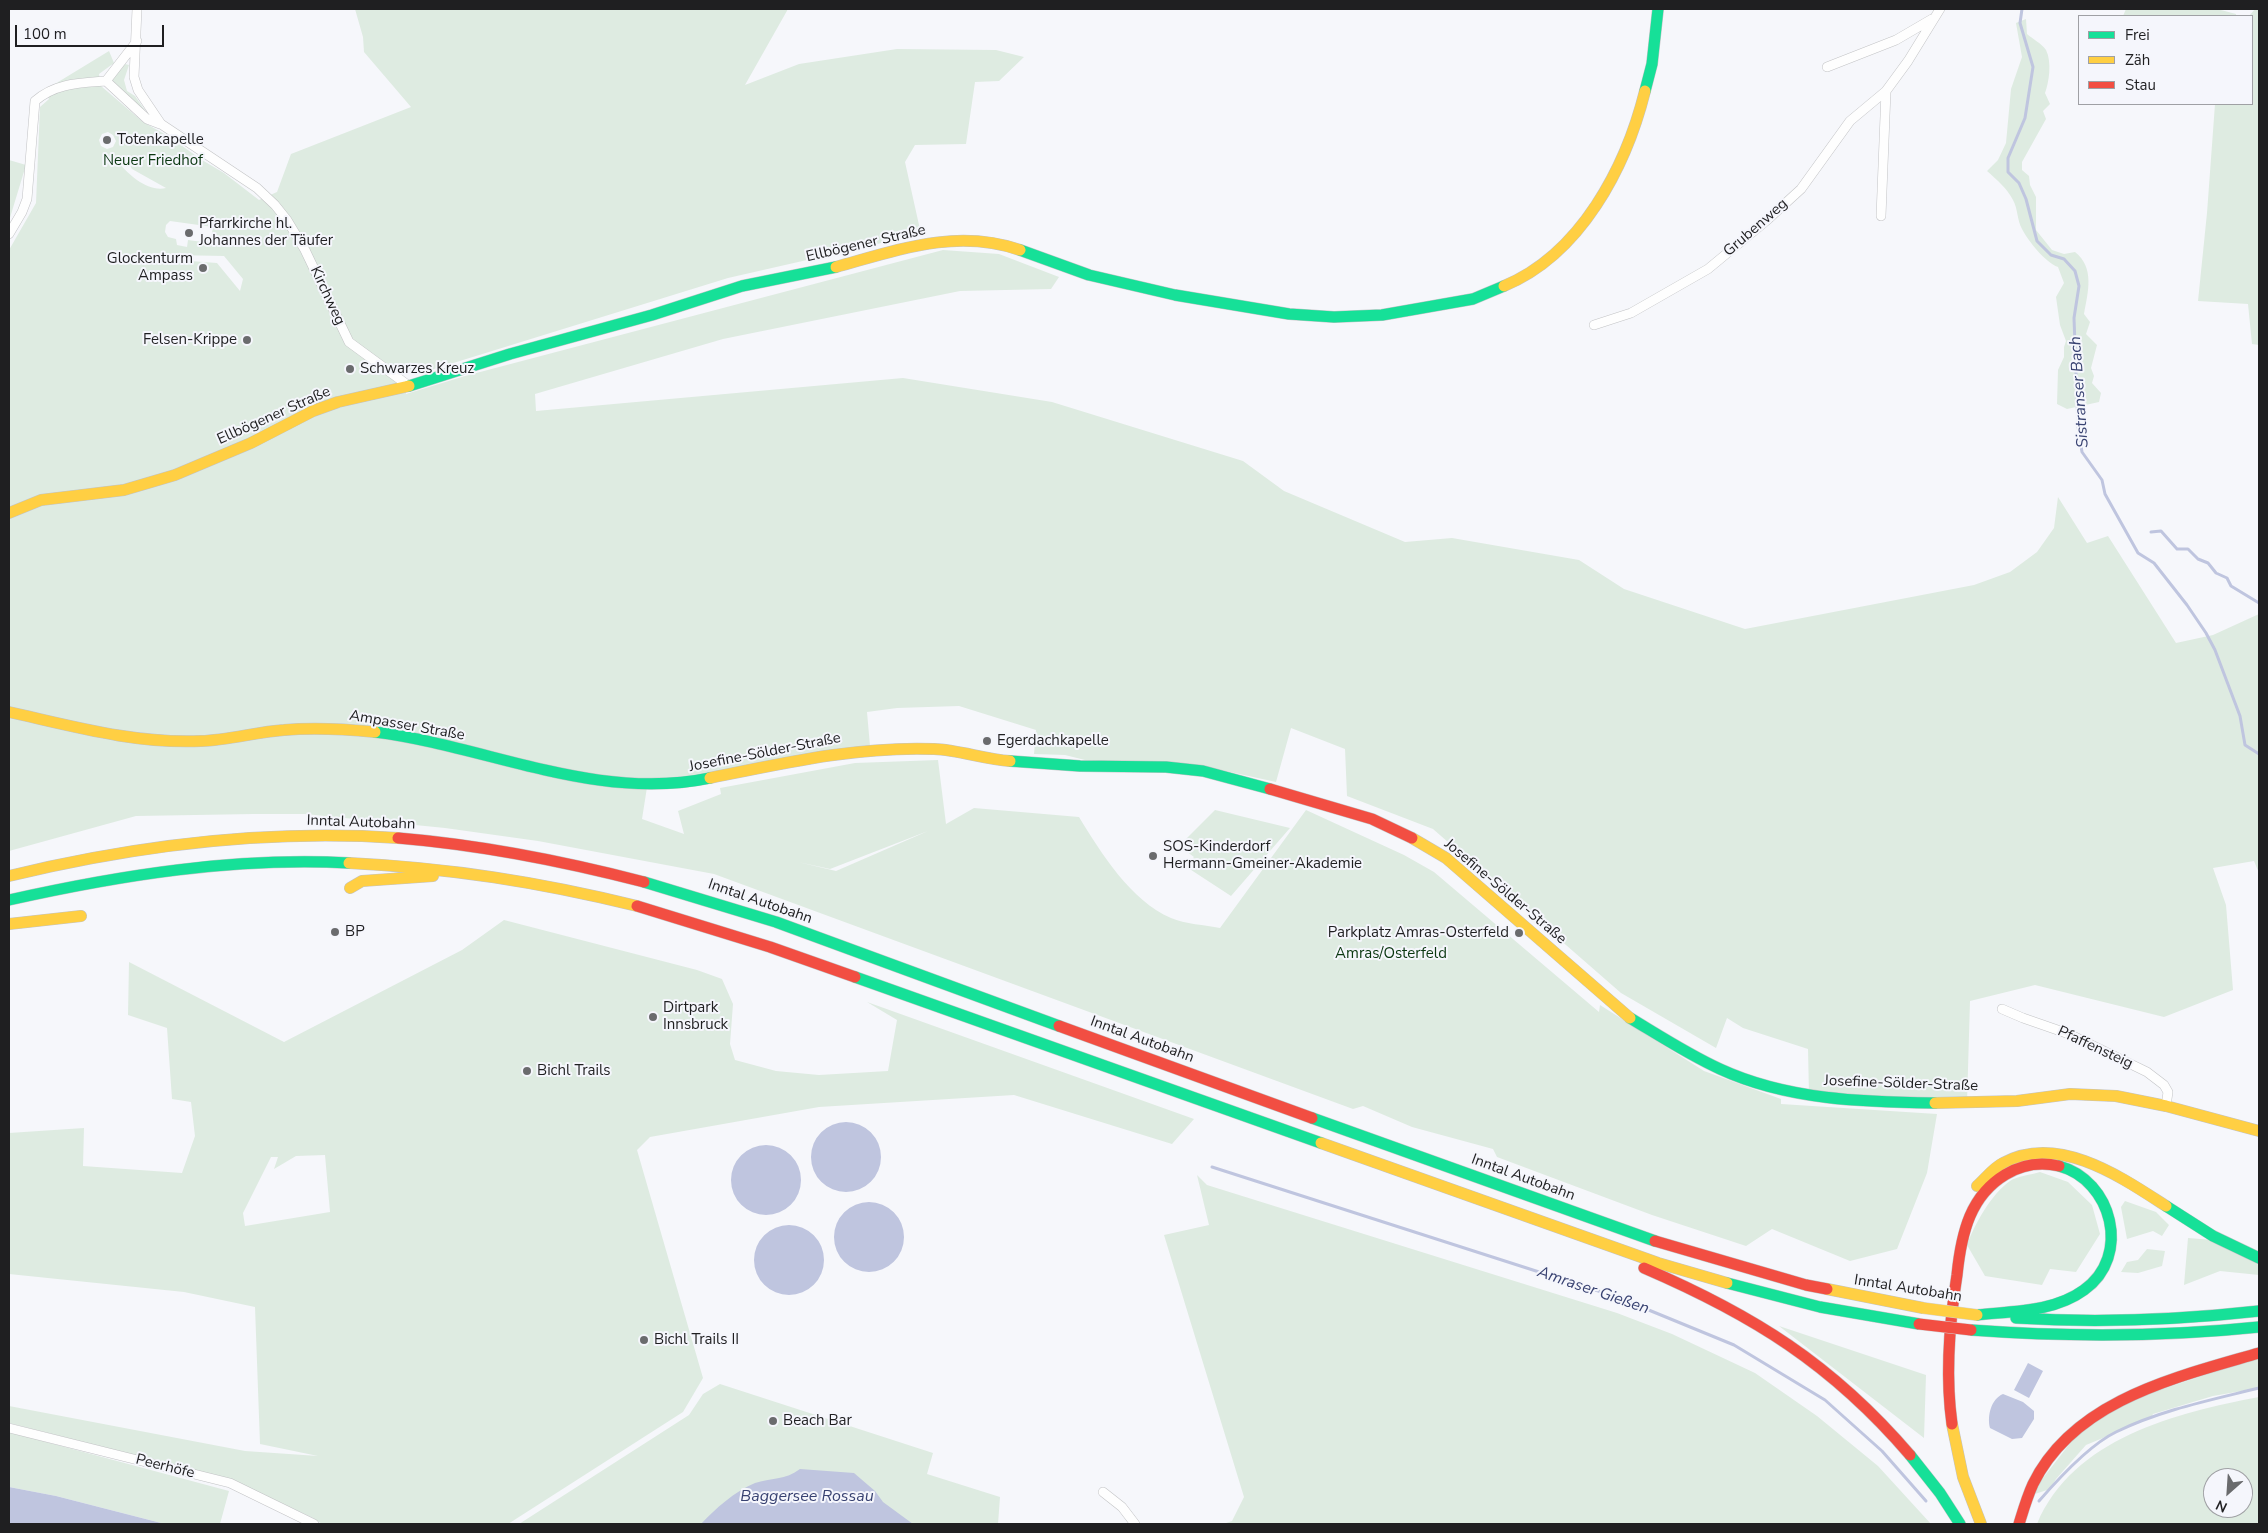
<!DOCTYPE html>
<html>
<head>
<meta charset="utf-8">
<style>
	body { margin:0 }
	#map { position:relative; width:2268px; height:1533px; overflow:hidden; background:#f6f7fb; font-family:"Nunito Sans",sans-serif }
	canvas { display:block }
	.frame { position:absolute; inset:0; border:10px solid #1f1f21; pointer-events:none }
	.legend { position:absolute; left:2078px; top:15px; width:175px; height:90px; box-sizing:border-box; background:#f5f6fc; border:1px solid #9fa0a4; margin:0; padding:6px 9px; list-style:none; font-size:15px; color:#1f1f21 }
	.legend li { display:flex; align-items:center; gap:10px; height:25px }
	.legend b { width:25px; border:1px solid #9fa0a4 }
	.north { position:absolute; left:2203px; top:1468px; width:50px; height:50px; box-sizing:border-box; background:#f5f6fc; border:1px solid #9fa0a4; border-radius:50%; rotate:206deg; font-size:14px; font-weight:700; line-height:20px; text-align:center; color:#1f1f21 }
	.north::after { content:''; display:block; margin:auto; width:18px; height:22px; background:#6a6b6d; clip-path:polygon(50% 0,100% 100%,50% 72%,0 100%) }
	.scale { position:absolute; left:15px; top:25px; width:149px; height:22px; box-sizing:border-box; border:2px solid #1f1f21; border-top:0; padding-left:6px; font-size:15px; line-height:18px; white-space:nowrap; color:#1f1f21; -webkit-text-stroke:4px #f5f6fc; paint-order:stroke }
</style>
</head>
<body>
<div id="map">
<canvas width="2268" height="1533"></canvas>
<div class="frame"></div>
<ul class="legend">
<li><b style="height:6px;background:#16e098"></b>Frei</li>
<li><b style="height:6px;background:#ffcf43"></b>Zäh</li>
<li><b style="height:6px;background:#f24e42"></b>Stau</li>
</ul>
<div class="north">N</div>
<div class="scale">100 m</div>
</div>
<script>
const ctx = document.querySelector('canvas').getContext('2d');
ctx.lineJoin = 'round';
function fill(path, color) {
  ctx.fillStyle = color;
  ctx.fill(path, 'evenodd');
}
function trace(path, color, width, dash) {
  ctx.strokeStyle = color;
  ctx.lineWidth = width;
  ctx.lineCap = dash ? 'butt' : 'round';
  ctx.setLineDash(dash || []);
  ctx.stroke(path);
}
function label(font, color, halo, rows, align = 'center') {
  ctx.font = font + ' "Nunito Sans",sans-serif';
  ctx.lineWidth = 4;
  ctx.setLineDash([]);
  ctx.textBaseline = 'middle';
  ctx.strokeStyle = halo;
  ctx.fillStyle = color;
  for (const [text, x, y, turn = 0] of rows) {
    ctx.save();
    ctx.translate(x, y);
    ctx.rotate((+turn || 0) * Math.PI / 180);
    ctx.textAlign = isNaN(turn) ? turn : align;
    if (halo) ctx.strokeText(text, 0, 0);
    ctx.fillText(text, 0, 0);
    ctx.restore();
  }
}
fill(new Path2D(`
	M355 9H788L745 85 799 64 897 49 996 50 1024 57 999 81 975 82 966 144 915 145 905 162 921 234 728 278 421 373 402 367 406 394 465 376 943 250 999 254 1059 277 1051 289 960 291 723 339 535 394 536 411 903 378 1052 402 1243 461 1284 491 1405 542 1452 538 1579 560 1624 589 1745 629 1974 585 2010 572 2037 552 2054 528 2058 497 2087 543 2108 536 2176 643 2213 635 2259 614V873L2254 861 2213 868 2226 905 2233 990 2164 1017 2035 985 1970 1001 1967 1103 1809 1095 1808 1049 1743 1028 1727 1018 1716 1048 1621 993 1433 829 1347 796 1345 749 1291 728 1276 782 1221 770 1085 760 1065 755 1034 754 1036 730 959 706 897 708 867 712 870 746 711 773 648 781 642 819 684 834 678 811 721 794 720 788 855 763 938 760 946 824 974 808 1079 817C1101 853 1131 901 1171 918 1185 924 1205 925 1220 928L1306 810 1404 855 1434 872 1599 1012 1600 1005 1704 1071 1781 1099V1104L1937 1114 1927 1173 1897 1249 1850 1261 1772 1229 1746 1246 1652 1215 1497 1157 1493 1149 1412 1127 1363 1106 1353 1109 714 874 538 841 445 828 305 814H254L136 816 9 851V250L36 203 40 107 49 99 45 90 109 51 114 63 99 74 101 86 143 122 168 136 202 160 224 173 259 200 277 192 291 154 411 107 364 52 363 37ZM108 132 113 135 116 141 113 147 107 149 101 146 99 140 102 134ZM126 159 132 169 166 188C148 192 130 176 119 163ZM170 221 213 227 210 243 188 240 187 247 177 245 176 239 168 237 165 232 166 225ZM174 255 224 256 243 279 240 291 217 263 190 261 165 263ZM928 831 836 871 798 862 830 869Z
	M2126 9H2217L2236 14V16H2123Z
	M2255 9H2259V345L2252 344 2248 304 2198 301 2207 213 2215 104H2252V16H2249Z
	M2026 19 2027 34C2033 39 2042 44 2046 50 2052 62 2049 82 2045 93L2050 104 2043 111 2046 119 2022 162V170L2029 176 2030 185 2036 197V230L2052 250 2064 254 2075 252C2095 268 2088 292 2084 314L2090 322 2086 334 2097 345 2091 368 2094 376 2092 383 2101 393 2099 402 2067 409 2057 404 2058 370 2064 357V347L2066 341 2060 325 2056 297 2064 283 2058 267C2045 262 2029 242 2022 229 2017 220 2018 209 2013 200 2007 188 1997 180 1987 171L1998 160 2006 143 2011 89 2022 57 2016 23Z
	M125 64 129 65 124 80 127 91 135 96 149 116 110 81Z
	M9 160 26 165 9 221Z
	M1215 810 1290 828 1231 896 1185 866 1194 857 1179 846Z
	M504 920 697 970 722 979 733 1004 730 1044 735 1060 776 1071 819 1075 888 1071 897 1020 867 1002 1194 1119 1172 1144 1014 1095 819 1107 650 1137 637 1150 703 1378 683 1412 508 1524H322L313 1518 232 1480 9 1423V1406L245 1451 318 1456 260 1444 255 1307 184 1292 9 1274V1133L84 1128 83 1166 182 1173 195 1136 191 1102 172 1099 167 1028 128 1015 129 962 284 1042 462 950ZM325 1155 330 1212 245 1226 243 1213 271 1157H278L274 1169 296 1156Z
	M2040 1172 2068 1182 2092 1205 2100 1234 2076 1272 2050 1269 2042 1285 1985 1276 1967 1245C1974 1225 1992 1193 2010 1181 2017 1176 2031 1175 2040 1172Z
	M1197 1175 1207 1185 1617 1313 1672 1334 1755 1373 1817 1416 1878 1466 1931 1524H1223L1232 1521 1244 1497 1164 1235 1209 1225Z
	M2125 1201 2156 1212 2169 1225 2162 1236 2153 1231 2127 1239 2121 1207Z
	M2188 1238 2213 1240 2259 1263V1275L2220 1271 2184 1285Z
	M2147 1249 2165 1251 2162 1266 2138 1273 2121 1272 2127 1262 2138 1260Z
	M1779 1326 1926 1375 1924 1438Z
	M2259 1357V1388L2213 1396 2153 1414 2151 1418 2086 1445 2056 1479 2050 1489 2035 1494 2036 1487 2082 1428 2139 1397Z
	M720 1384 933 1453 927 1474 1000 1497 998 1524H519L689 1415 703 1394Z
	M2259 1397V1524H2037C2073 1438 2176 1413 2259 1397ZM2213 1478H2243V1508H2213Z
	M9 1432 229 1491 220 1524H165L56 1496 9 1487Z`), '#deebe1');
fill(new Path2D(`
	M811 1157a35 35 0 1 1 70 0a35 35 0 1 1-70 0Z
	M731 1180a35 35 0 1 1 70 0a35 35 0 1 1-70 0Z
	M834 1237a35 35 0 1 1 70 0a35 35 0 1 1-70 0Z
	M754 1260a35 35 0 1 1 70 0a35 35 0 1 1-70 0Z
	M2028 1363 2043 1371 2029 1398 2014 1390Z
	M2003 1394 2023 1402 2034 1411V1419L2022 1438 2012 1439 1990 1428C1987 1416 1991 1399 2003 1394Z
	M800 1469 854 1473 875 1491 883 1502 913 1524H701C715 1509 735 1491 755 1483 770 1478 786 1480 800 1469Z
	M9 1487 56 1496 165 1524H9Z`), '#bfc5df');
trace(new Path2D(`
	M2022 9 2020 23 2033 67 2025 118 2008 158V172L2019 183 2026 199 2037 241 2051 255 2064 259 2075 271 2079 286 2074 318 2078 427 2082 452 2102 480 2105 494 2138 553 2154 563 2187 605 2206 633 2215 650 2240 716 2245 745 2259 754
	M2151 532 2161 531 2177 549H2188L2198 559 2208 563 2216 573 2227 578 2231 586 2259 603
	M1212 1167 1617 1297 1734 1345 1825 1400 1882 1451 1926 1501
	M2039 1501C2059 1478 2089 1445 2116 1432 2161 1410 2211 1400 2259 1388`), '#bfc5df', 3);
const street = new Path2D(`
	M137 9 134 77 138 90 161 124 257 188 275 205 287 220 305 250 349 342 409 386
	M1827 67 1896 40 1932 19
	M106 81 147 119 160 124
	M1881 216 1886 91
	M9 234 22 212 27 199 35 101C55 83 80 83 106 81L137 41
	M1594 325 1631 313 1708 269 1766 221 1801 189 1850 121 1886 91 1908 61 1940 9
	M2002 1009 2023 1018 2069 1034 2147 1072 2164 1085 2168 1092 2166 1106
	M9 1428 230 1483 314 1524
	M1103 1492 1122 1507 1135 1524`);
const fast = new Path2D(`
	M1645 91 1652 64 1658 9
	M1020 250 1089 275 1175 295 1289 314 1334 317 1382 315 1473 299 1504 286
	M409 386 510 354 652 315 742 286 836 267
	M375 732C487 746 596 802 710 778
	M1010 761 1080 766 1166 767 1203 771 1270 789
	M644 882 776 922 1059 1026
	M9 900C121 875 234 857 349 863
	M855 977 1321 1143
	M1630 1018C1660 1036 1689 1055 1720 1069 1787 1100 1863 1102 1935 1103
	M1312 1118 1655 1241
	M2166 1206 2213 1236 2259 1258
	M1727 1283 1820 1307 1919 1324
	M1977 1315C2013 1311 2054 1312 2084 1290 2132 1256 2112 1180 2059 1166
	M2016 1318C2097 1323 2178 1320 2259 1311
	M1971 1330C2067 1337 2163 1337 2259 1327
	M1910 1455 1940 1493 1960 1524`);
const slow = new Path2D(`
	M836 267C898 250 956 228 1020 250
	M1504 286C1581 254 1626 167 1645 91
	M9 513 41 500 124 490 175 475 251 443 313 411 338 402 409 386
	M9 712C72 726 135 744 201 741 229 740 256 732 284 730 315 727 345 729 375 732
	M710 778C784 763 858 746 934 749 959 750 984 759 1010 761
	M1412 838 1446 858 1630 1018
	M349 863C450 868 539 882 637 906
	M9 876C137 845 267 829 398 838
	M350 888 362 881 433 876
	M9 924 81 916
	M1935 1103 2017 1101 2070 1094 2116 1096 2166 1106 2259 1131
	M1321 1143 1658 1263 1727 1283
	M1977 1186C1985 1179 1993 1168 2003 1163 2058 1133 2121 1177 2166 1206
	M1827 1289 1923 1308
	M1952 1424 1963 1477 1981 1524`);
const jam = new Path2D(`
	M1270 789 1372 819 1412 838
	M398 838C482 845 563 861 644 882
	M637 906 770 947 855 977
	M1059 1026 1312 1118
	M1655 1241 1806 1285 1827 1289
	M1644 1268C1753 1315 1832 1364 1910 1455
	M1952 1424C1945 1374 1949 1325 1957 1275 1959 1255 1962 1235 1970 1216 1985 1181 2020 1157 2059 1166
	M2019 1524C2023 1511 2027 1497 2033 1484 2074 1400 2177 1377 2259 1353`);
trace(street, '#c2c3c5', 10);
trace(fast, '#c2c3c5', 12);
trace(slow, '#c2c3c5', 12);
trace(jam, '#c2c3c5', 12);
trace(street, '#fefefe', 9);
trace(fast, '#16e098', 11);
trace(slow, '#ffcf43', 11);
trace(jam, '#f24e42', 11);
const slowBridge = new Path2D(`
	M1923 1308 1977 1315`);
const jamBridge = new Path2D(`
	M1919 1324 1971 1330`);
trace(slowBridge, '#d3d3d5', 12, []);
trace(jamBridge, '#d3d3d5', 12, []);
trace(slowBridge, '#ffcf43', 11);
trace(jamBridge, '#f24e42', 11);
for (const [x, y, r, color] of [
	[107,140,5,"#6a6b6d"],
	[189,233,5,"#6a6b6d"],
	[203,268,5,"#6a6b6d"],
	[247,340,5,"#6a6b6d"],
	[350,369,5,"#6a6b6d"],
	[987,741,5,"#6a6b6d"],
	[1153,856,5,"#6a6b6d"],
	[335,932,5,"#6a6b6d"],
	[1519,933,5,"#6a6b6d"],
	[653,1017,5,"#6a6b6d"],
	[527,1071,5,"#6a6b6d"],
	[644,1340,5,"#6a6b6d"],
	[773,1421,5,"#6a6b6d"]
]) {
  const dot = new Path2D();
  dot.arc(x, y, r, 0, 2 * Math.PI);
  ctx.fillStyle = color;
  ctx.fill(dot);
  trace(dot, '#f5f6fc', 2);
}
label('15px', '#1f1f21', '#f5f6fc', [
	["Totenkapelle",117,140],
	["Pfarrkirche hl.",199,224],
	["Johannes der Täufer",199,241],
	["Glockenturm",193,259,"right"],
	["Ampass",193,276,"right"],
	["Felsen-Krippe",237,340,"right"],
	["Schwarzes Kreuz",360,369],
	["Egerdachkapelle",997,741],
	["SOS-Kinderdorf",1163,847],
	["Hermann-Gmeiner-Akademie",1163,864],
	["BP",345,932],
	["Parkplatz Amras-Osterfeld",1509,933,"right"],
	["Dirtpark",663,1008],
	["Innsbruck",663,1025],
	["Bichl Trails",537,1071],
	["Bichl Trails II",654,1340],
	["Beach Bar",783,1421]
], 'left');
label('15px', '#0a3710', '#f5f6fc', [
	["Neuer Friedhof",153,161],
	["Amras/Osterfeld",1391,954]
]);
label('15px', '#1f1f21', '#f5f6fc', [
	["Grubenweg",1756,228,-41],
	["Ellbögener Straße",866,244,-13],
	["Kirchweg",327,296,65],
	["Ellbögener Straße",274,416,-24],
	["Ampasser Straße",407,726,10],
	["Josefine-Sölder-Straße",765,753,-11],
	["Inntal Autobahn",361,823,2],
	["Josefine-Sölder-Straße",1505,892,40],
	["Inntal Autobahn",760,902,19],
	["Inntal Autobahn",1142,1040,20],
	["Pfaffensteig",2095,1048,25],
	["Josefine-Sölder-Straße",1901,1084,2],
	["Inntal Autobahn",1523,1178,20],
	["Inntal Autobahn",1908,1289,9],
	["Peerhöfe",165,1467,14]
]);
label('italic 16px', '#384271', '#f5f6fc', [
	["Sistranser Bach",2080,392,-94],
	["Amraser Gießen",1593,1291,19],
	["Baggersee Rossau",807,1497]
]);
</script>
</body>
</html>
